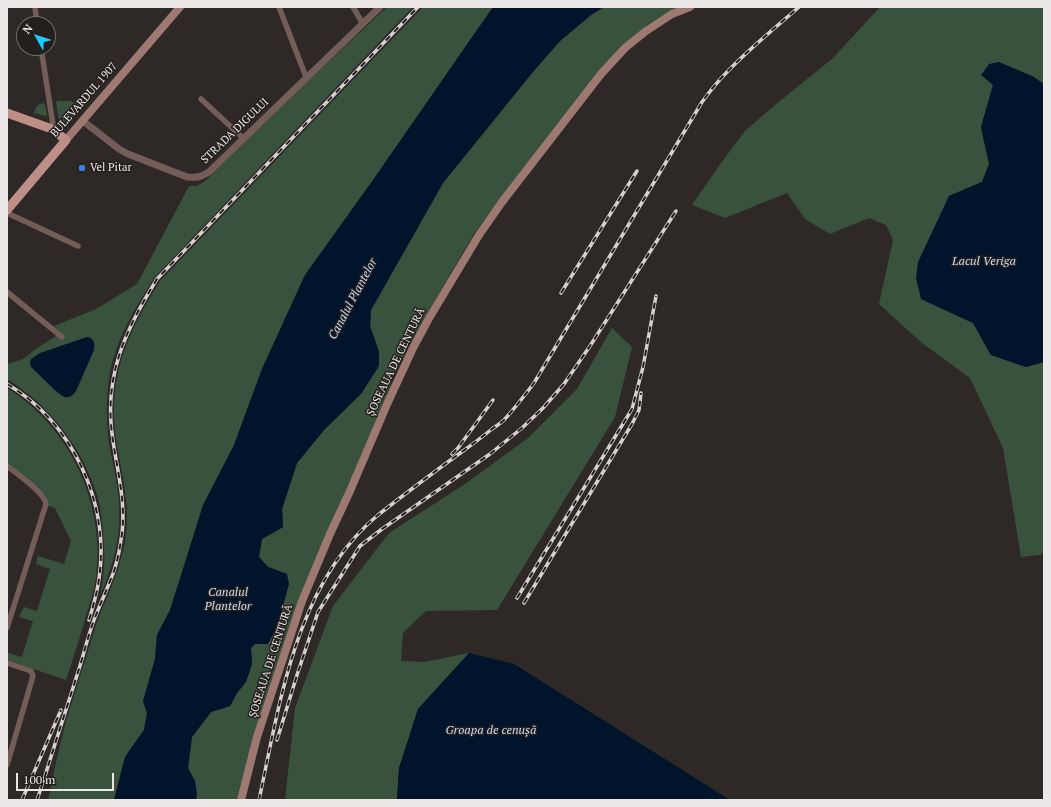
<!DOCTYPE html>
<html>
<head>
<meta charset="utf-8">
<style>
	body { margin:0 }
	#map { position:relative; width:1051px; height:807px; overflow:hidden; background:#2e2926; font-family:"PT Serif",serif }
	canvas { display:block }
	.frame { position:absolute; inset:0; border:8px solid #ece8e7; pointer-events:none }
	.north { position:absolute; left:16px; top:16px; width:40px; height:40px; box-sizing:border-box; background:#241f1d; border:1px solid #746f6e; border-radius:50%; rotate:309deg; font-size:11px; font-weight:700; line-height:16px; text-align:center; color:#ece8e7 }
	.north::after { content:''; display:block; margin:auto; width:14px; height:18px; background:#1ec9fd; clip-path:polygon(50% 0,100% 100%,50% 72%,0 100%) }
	.scale { position:absolute; left:16px; top:773px; width:98px; height:18px; box-sizing:border-box; border:2px solid #ece8e7; border-top:0; padding-left:5px; font-size:12px; line-height:14px; white-space:nowrap; color:#ece8e7; -webkit-text-stroke:3px #241f1d; paint-order:stroke }
</style>
</head>
<body>
<div id="map">
<canvas width="1051" height="807"></canvas>
<div class="frame"></div>
<div class="north">N</div>
<div class="scale">100 m</div>
</div>
<script>
const ctx = document.querySelector('canvas').getContext('2d');
ctx.lineJoin = 'round';
function fill(path, color) {
  ctx.fillStyle = color;
  ctx.fill(path, 'evenodd');
}
function trace(path, color, width, dash) {
  ctx.strokeStyle = color;
  ctx.lineWidth = width;
  ctx.lineCap = dash ? 'butt' : 'round';
  ctx.setLineDash(dash || []);
  ctx.stroke(path);
}
function label(font, color, halo, rows, align = 'center') {
  ctx.font = font + ' "PT Serif",serif';
  ctx.lineWidth = 3;
  ctx.setLineDash([]);
  ctx.textBaseline = 'middle';
  ctx.strokeStyle = halo;
  ctx.fillStyle = color;
  for (const [text, x, y, turn = 0] of rows) {
    ctx.save();
    ctx.translate(x, y);
    ctx.rotate((+turn || 0) * Math.PI / 180);
    ctx.textAlign = isNaN(turn) ? turn : align;
    if (halo) ctx.strokeText(text, 0, 0);
    ctx.fillText(text, 0, 0);
    ctx.restore();
  }
}
fill(new Path2D(`
	M387 7H413L155 277C133 311 111 347 108 388 106 406 107 425 109 443 112 462 118 483 119 503 121 537 114 563 101 594 101 589 102 584 103 579 104 568 105 557 104 546 103 529 102 511 97 495 82 447 49 405 7 379V364L23 359 37 348 61 333 54 326 96 309 137 284 189 186H197L205 181 305 84Z
	M423 7H493L373 180 305 275 262 369 234 445 184 568 170 610 157 635 155 659 143 701 147 713 144 730 125 757 114 800H48C53 776 58 753 64 729 67 716 72 702 76 689 83 667 90 644 97 622 102 608 109 594 114 580 119 568 122 555 125 542 131 508 122 474 116 440 107 377 127 334 160 281Z
	M604 7H677L647 25 616 53 496 204 474 234 422 322 405 354 393 379 367 443 302 591 264 702 237 800H196L197 794 188 768 192 737 211 712 230 706 237 693 246 682 252 664 251 648 255 644 287 574 268 567 259 557 262 539 283 527 282 509 297 463 324 430 379 352 370 326 371 310 443 183 532 73 560 41 591 15Z
	M880 7H1044V84L1032 76 981 74 993 85 981 127 989 164 982 182 949 196 921 299 973 323 991 355 1026 367 1044 362V552L1040 555 1021 557 1003 448 970 378 922 343 879 304 893 240 886 225 869 218 830 234 805 219 787 193 725 218 692 205 721 163 745 131 775 105 833 58Z
	M58 101H70L81 105V107C76 113 70 126 61 121 59 119 58 118 58 115 57 111 57 106 56 102Z
	M43 103 45 104 47 115 46 116 34 113C35 107 38 104 43 103Z
	M612 328 632 347 615 417 497 610 426 611 403 633 401 661 424 662 469 653 418 709 399 768 397 800H285L295 708 333 606 389 533 465 484 528 438 577 389Z
	M7 388C70 427 106 504 96 578 94 591 90 603 86 616 80 637 73 659 66 680L7 660 8 653 22 657 33 621 19 617 24 607 37 611 50 569 36 564 38 556 64 564 71 541 55 508 48 506 46 501 7 464Z`), '#39523e');
fill(new Path2D(`
	M493 7H604L591 15 560 41 532 73 443 183 371 310 370 326 379 352V366L361 394 324 430 297 463 282 509 283 527 262 539 259 557 268 567 287 574 289 584 278 625 268 644H255L251 648 252 664 246 682 237 693 230 706 211 712 192 737 188 768 195 781 197 794 196 800H114L125 757 144 730 147 713 143 701 155 659 157 635 170 610 203 505 234 445 262 369 305 275 373 180Z
	M999 62 1032 76 1044 84V362L1026 367 991 355 973 323 921 299 916 278 918 262 949 196 982 182 989 164 981 127 993 85 981 75 989 64Z
	M87 337C94 338 95 343 94 350L76 391C73 395 70 398 65 397 59 396 38 373 31 367L30 363 31 359 40 353Z
	M469 653 514 664 730 800H397L399 768 418 709Z`), '#00142b');
trace(new Path2D(`
	M35 7 37 24
	M279 7 306 77
	M353 7 363 24
	M41 48 54 131
	M201 99 243 138
	M7 213 78 246
	M7 292 62 337
	M7 466C16 473 45 493 46 504L7 628
	M7 663 31 671 33 676 7 765`), '#745d59', 5.5);
trace(new Path2D(`
	M83 121 119 149 128 154 187 177C197 178 200 177 209 172L380 7`), '#745d59', 7);
trace(new Path2D(`
	M66 140 180 7
	M241 800 257 737 302 601 330 534 350 491 388 402 413 348 428 320 479 235 502 202 601 74 625 48 646 31 672 14 690 7`), '#9e7972', 8);
trace(new Path2D(`
	M7 113 52 129 66 140 7 210`), '#be8f86', 9);
const rail = new Path2D(`
	M561 293 637 171
	M7 384C73 423 110 503 99 579 97 593 93 607 89 620
	M452 454 458 448 493 400
	M517 598 632 409 643 367 656 296
	M524 603 632 424 639 410 641 393
	M277 740 297 675 318 612 360 546 382 529 490 454 522 428 543 408 564 384 590 346 676 211
	M22 800 61 710
	M37 800 45 776C56 740 68 704 79 669 84 653 88 636 94 620 99 607 105 594 110 581 116 568 119 554 121 540 127 507 118 474 113 441 103 378 124 332 157 279L418 7
	M259 800C280 702 296 583 378 515 406 493 434 472 463 451 473 444 482 437 492 429 496 426 500 424 504 420 515 408 525 395 534 383L702 102C710 91 718 81 728 71 750 48 775 28 799 7`);
trace(rail, '#d5d1d0', 3.5);
trace(rail, '#241f1d', 2, [6]);
for (const [x, y, r, color] of [
	[82,168,4,"#3f7fe0"]
]) {
  const dot = new Path2D();
  dot.arc(x, y, r, 0, 2 * Math.PI);
  ctx.fillStyle = color;
  ctx.fill(dot);
  trace(dot, '#241f1d', 1.5);
}
label('11px', '#ece8e7', '#241f1d', [
	["BULEVARDUL 1907",84,100,-49],
	["STRADA DIGULUI",235,131,-44],
	["ȘOSEAUA DE CENTURĂ",396,362,-64],
	["ȘOSEAUA DE CENTURĂ",271,661,-72]
]);
label('11px', '#ece8e7', '#241f1d', [
	["Vel Pitar",90,168]
], 'left');
label('italic 12px', '#c8ddf5', '#241f1d', [
	["Lacul Veriga",984,262],
	["Canalul Plantelor",353,299,-62],
	["Canalul",228,593],
	["Plantelor",228,607],
	["Groapa de cenușă",491,731]
]);
</script>
</body>
</html>
